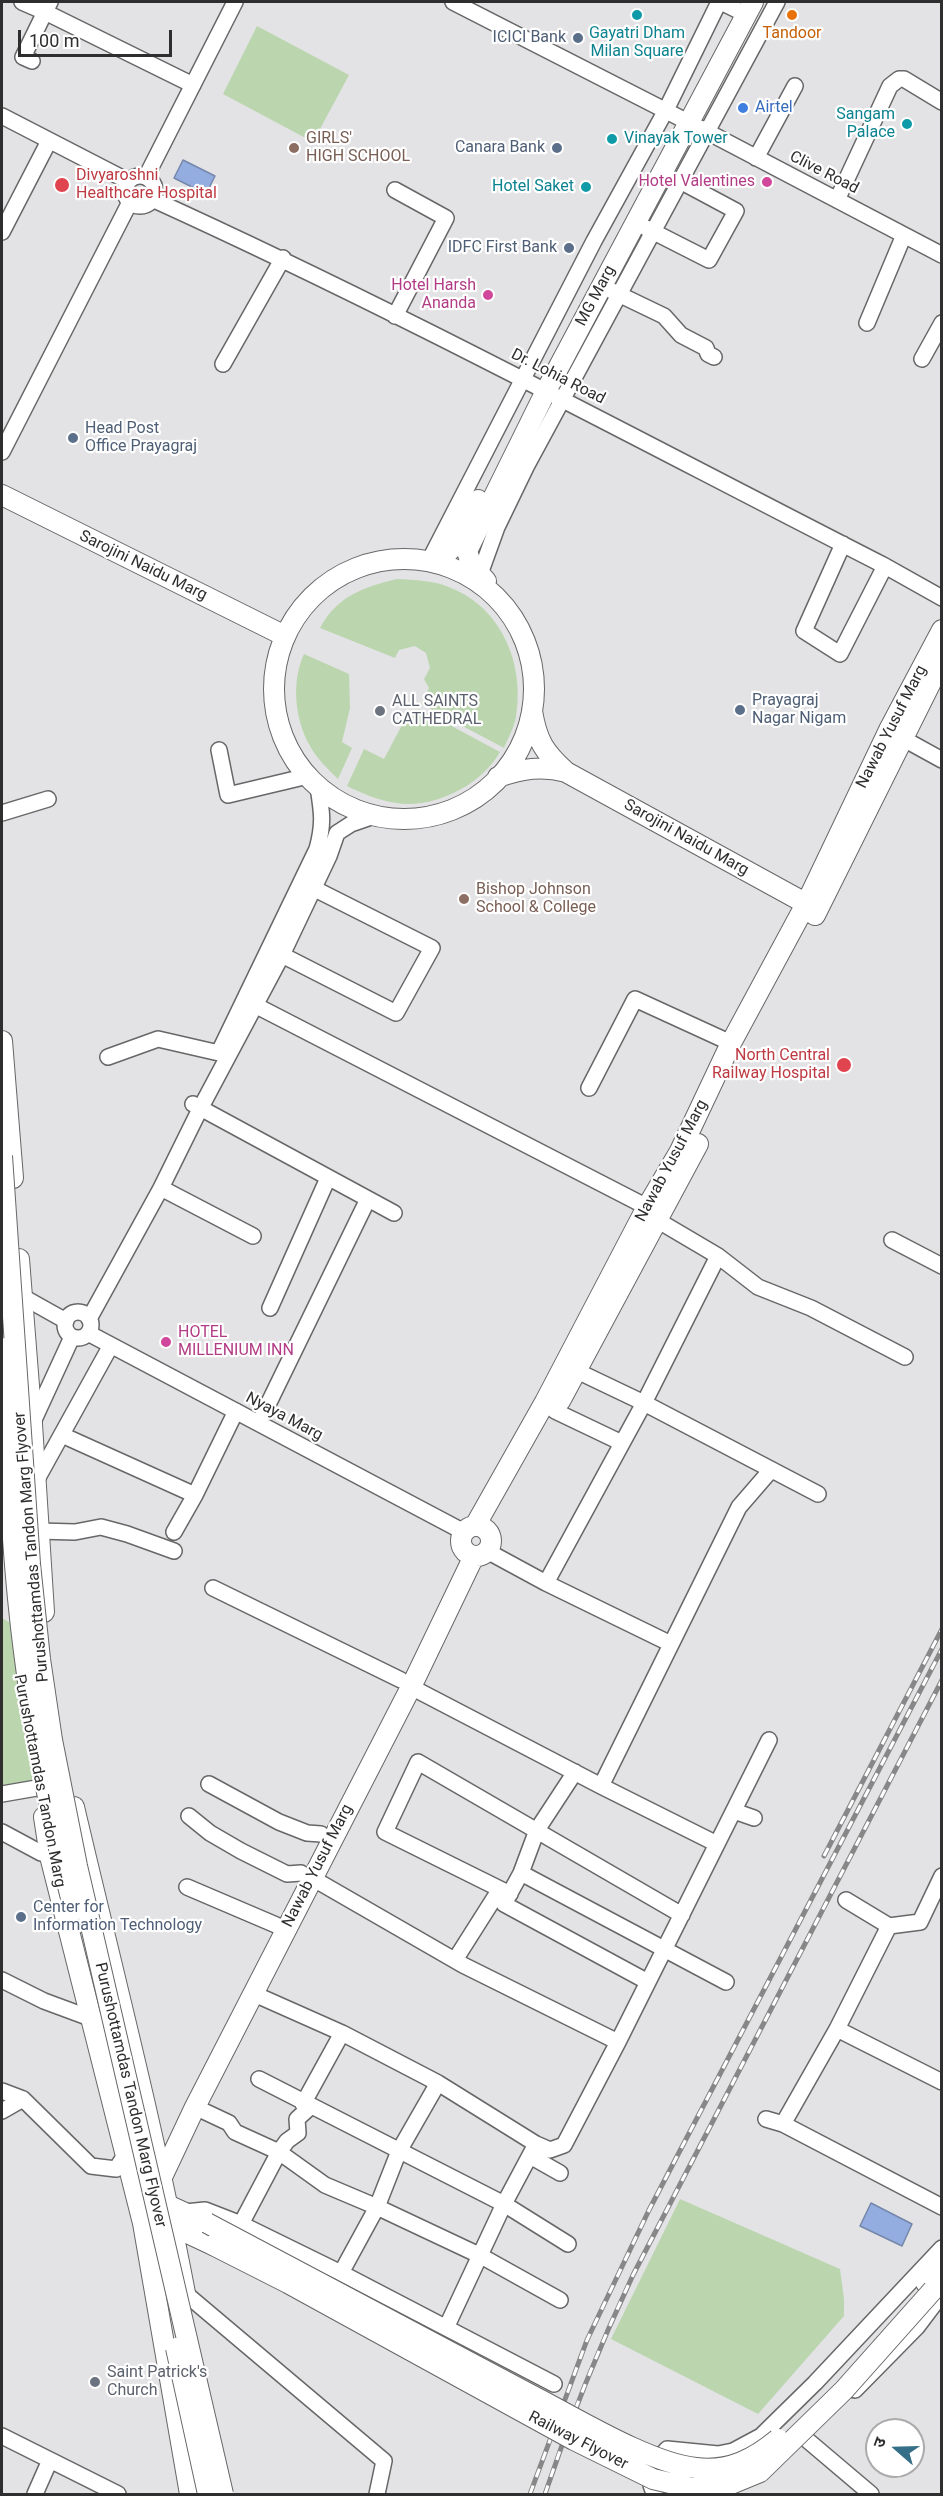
<!DOCTYPE html>
<html>
<head>
<meta charset="utf-8">
<style>
	body { margin:0 }
	#map { position:relative; width:943px; height:2496px; overflow:hidden; background:#e3e3e5; font-family:Roboto,"Noto Sans Devanagari",sans-serif }
	canvas { display:block }
	.frame { position:absolute; inset:0; border:3px solid #2e2e2e; pointer-events:none }
	.north { position:absolute; left:865px; top:2418px; width:60px; height:60px; box-sizing:border-box; background:#fff; border:2px solid #ababab; border-radius:50%; rotate:290deg; font-size:16px; font-weight:700; line-height:24px; text-align:center; color:#2e2e2e }
	.north::after { content:''; display:block; margin:auto; width:21px; height:27px; background:#356e87; clip-path:polygon(50% 0,100% 100%,50% 72%,0 100%) }
	.scale { position:absolute; left:18px; top:30px; width:154px; height:27px; box-sizing:border-box; border:3px solid #2e2e2e; border-top:0; padding-left:8px; font-size:18px; line-height:21px; white-space:nowrap; color:#2e2e2e; -webkit-text-stroke:4px #fff; paint-order:stroke }
</style>
</head>
<body>
<div id="map">
<canvas width="943" height="2496"></canvas>
<div class="frame"></div>
<div class="north">उ</div>
<div class="scale">100 m</div>
</div>
<script>
const ctx = document.querySelector('canvas').getContext('2d');
ctx.lineJoin = 'round';
function fill(path, color) {
  ctx.fillStyle = color;
  ctx.fill(path, 'evenodd');
}
function trace(path, color, width, dash) {
  ctx.strokeStyle = color;
  ctx.lineWidth = width;
  ctx.lineCap = dash ? 'butt' : 'round';
  ctx.setLineDash(dash || []);
  ctx.stroke(path);
}
function label(font, color, halo, rows, align = 'center') {
  ctx.font = font + ' Roboto,sans-serif';
  ctx.lineWidth = 4.5;
  ctx.setLineDash([]);
  ctx.textBaseline = 'middle';
  ctx.strokeStyle = halo;
  ctx.fillStyle = color;
  for (const [text, x, y, turn = 0] of rows) {
    ctx.save();
    ctx.translate(x, y);
    ctx.rotate((+turn || 0) * Math.PI / 180);
    ctx.textAlign = isNaN(turn) ? turn : align;
    if (halo) ctx.strokeText(text, 0, 0);
    ctx.fillText(text, 0, 0);
    ctx.restore();
  }
}
fill(new Path2D(`
	M257 26 349 75 313 142 223 94Z
	M397 579C415 580 433 580 451 588 502 608 525 665 516 717 514 728 508 738 504 748L421 704 429 688 424 679 430 668 426 653 415 646 399 650 395 658 320 628C337 596 364 587 397 579Z
	M304 654 349 674 350 708 342 742 352 748 338 779C328 769 317 759 310 746 295 720 291 682 304 654Z
	M420 709 500 752C481 785 435 809 396 803 378 800 363 794 347 786L364 749 384 759 410 710Z
	M2 1618 14 1625 43 1784 2 1786Z
	M680 2199 840 2269 844 2299V2316L758 2414 611 2339Z`), '#bbd6af');
const water = new Path2D(`
	M183 160 215 176 206 194 174 178Z
	M871 2203 912 2224 902 2246 860 2226Z`);
fill(water, '#93ade0');
trace(water, '#7587ab', 1.5);
const minor = new Path2D(`
	M22 2 45 12 23 57 32 61
	M50 2 45 12 193 85
	M453 2 682 119
	M721 2 739 11
	M2 116 128 181
	M700 128 942 255
	M756 158 795 86
	M125 191a15 15 0 1 1 30 0a15 15 0 1 1-30 0Z
	M146 177 235 2
	M395 190 446 218 395 316
	M152 199C401 312 642 442 885 566L942 598
	M837 200 890 86 899 79H904L942 102
	M646 228 709 260 736 211 680 181
	M2 232 49 141
	M612 291 664 316 681 335 706 348 708 354 714 357
	M867 323 904 235
	M922 359 942 323
	M223 364 283 258
	M2 452 130 202
	M843 544 804 631 840 654 885 566
	M429 561 594 241 666 110 719 2
	M480 574 497 527 526 467 777 2
	M902 738 942 760
	M219 750 228 795 308 776
	M2 813 48 799
	M282 955 396 1013 432 948 305 884
	M247 1001 647 1207
	M221 1048 317 849C324 824 322 812 318 787
	M108 1057 158 1039 219 1053
	M589 1088 635 999 731 1043
	M193 1104 394 1213
	M161 1188 253 1236
	M657 1220 718 1256 758 1287 811 1308 905 1357
	M892 1240 942 1266
	M16 1293 66 1321
	M270 1308 328 1178
	M65 1325a13 13 0 1 1 26 0a13 13 0 1 1-26 0Z
	M89 1319 161 1188 200 1109 282 955 329 856 337 833 351 824 374 816
	M88 1333 464 1532
	M577 1371 644 1403 818 1494
	M555 1411 622 1443
	M259 1423 368 1199
	M32 1424 72 1337
	M62 1435 195 1495
	M36 1481 110 1347
	M38 1531 75 1532 101 1527 127 1534 174 1551
	M174 1532 195 1495 236 1411
	M487 1551 546 1583 671 1644
	M546 1583 644 1403 718 1256
	M213 1588 401 1680
	M411 1687 601 1786 717 1844
	M575 1772 537 1830 521 1873 504 1904 648 1982
	M209 1784 279 1822 307 1833 321 1834
	M601 1786 739 1507 771 1470
	M2 1794 54 1785
	M734 1811 754 1818
	M189 1816 210 1833 241 1851 287 1874 301 1873
	M2 1832 41 1853 59 1857
	M521 1873 726 1982
	M312 1878 463 1965 618 2042
	M187 1887 276 1925
	M510 1894 385 1832 418 1762 682 1915
	M846 1900 889 1926 920 1922 942 1876
	M455 1960 500 1889
	M2 1980 44 2001 98 2021
	M252 1993 342 2033 438 2083 536 2144 550 2150 564 2145 618 2042 769 1740
	M837 2029 942 2082
	M259 2079 504 2204 568 2244
	M2 2091 23 2099
	M195 2107 229 2123 235 2132 279 2152 325 2185 377 2207 481 2256 560 2300
	M2 2111 23 2099 91 2166 116 2169 126 2154H132
	M766 2119 783 2124 942 2207
	M783 2124 837 2029 889 1926
	M530 2156 560 2173
	M185 2212 205 2210 241 2224 341 2273 554 2384
	M241 2224 279 2152 287 2141 298 2133 297 2119 308 2109 303 2104 342 2033
	M341 2273 377 2207 399 2151 438 2083
	M186 2294 384 2461 377 2494
	M446 2328 504 2204 536 2144
	M855 2390 917 2327 942 2294
	M2 2436 118 2494
	M806 2439 871 2494
	M35 2494 50 2460
	M655 2494C644 2476 654 2463 667 2449L718 2454 733 2451 761 2436 815 2383 942 2248`);
const major = new Path2D(`
	M2 495 285 636
	M274 689a130 130 0 1 1 260 0a130 130 0 1 1-260 0Z
	M429 561 446 554 455 545 478 500
	M486 581 471 564 467 551 546 391 753 2
	M532 711C537 741 544 752 566 772L816 909
	M498 777C522 769 542 765 566 772
	M815 915 942 660
	M2 1041 13 1178
	M19 1259 32 1424 44 1612
	M560 1401 698 1144
	M475 1526 545 1402 647 1207 680 1151 731 1043 806 904 889 730 942 630
	M461 1541a15 15 0 1 1 30 0a15 15 0 1 1-30 0Z
	M74 1807C112 1969 154 2130 185 2293
	M44 1817 50 1856 143 2223 190 2494
	M162 2177 195 2107 411 1687 474 1556
	M161 2202 207 2223
	M164 2222 213 2245
	M926 2283 942 2266`);
trace(minor, '#676768', 18);
trace(major, '#676768', 22);
trace(minor, '#fff', 15);
trace(major, '#fff', 20);
const rail = new Path2D(`
	M824 1856 942 1629
	M530 2494 587 2340 649 2210 942 1649
	M545 2494C570 2419 599 2347 633 2275L942 1680`);
trace(rail, '#878788', 5);
trace(rail, '#fff', 3, [9]);
const majorBridge = new Path2D(`
	M2 1156 30 1564 40 1659 52 1740 77 1866 223 2494
	M2 1348C8 1449 11 1551 24 1652 35 1739 52 1825 74 1910
	M207 2223C316 2281 426 2339 535 2397 578 2419 649 2463 696 2468 729 2472 754 2459 778 2439
	M213 2245 288 2283 574 2440 653 2479 691 2488 726 2486 760 2472 844 2390 933 2290
	M176 2348 208 2494`);
trace(majorBridge, '#676768', 22, []);
trace(majorBridge, '#fff', 20);
for (const [x, y, r, color] of [
	[637,15,6,"#0f9aa8"],
	[792,15,6,"#e8710a"],
	[578,38,6,"#5c6f8a"],
	[743,108,6,"#3f7fe0"],
	[907,124,6,"#0f9aa8"],
	[612,139,6,"#0f9aa8"],
	[294,148,6,"#8d6e63"],
	[557,148,6,"#5c6f8a"],
	[767,182,6,"#d1479c"],
	[62,185,8,"#e0444e"],
	[586,187,6,"#0f9aa8"],
	[569,248,6,"#5c6f8a"],
	[488,295,6,"#d1479c"],
	[73,438,6,"#5c6f8a"],
	[740,710,6,"#5c6f8a"],
	[380,711,6,"#6b7280"],
	[464,899,6,"#8d6e63"],
	[844,1065,8,"#e0444e"],
	[166,1342,6,"#d1479c"],
	[21,1917,6,"#5c6f8a"],
	[95,2382,6,"#6b7280"]
]) {
  const dot = new Path2D();
  dot.arc(x, y, r, 0, 2 * Math.PI);
  ctx.fillStyle = color;
  ctx.fill(dot);
  trace(dot, '#fff', 2);
}
label('16px', '#0d838f', '#fff', [
	["Gayatri Dham",637,34,"center"],
	["Milan Square",637,52,"center"],
	["Sangam",895,115],
	["Palace",895,133],
	["Vinayak Tower",624,139,"left"],
	["Hotel Saket",574,187]
], 'right');
label('16px', '#c56008', '#fff', [
	["Tandoor",792,34]
]);
label('16px', '#4e5e75', '#fff', [
	["ICICI Bank",566,38],
	["Canara Bank",545,148],
	["IDFC First Bank",557,248],
	["Head Post",85,429,"left"],
	["Office Prayagraj",85,447,"left"],
	["Prayagraj",752,701,"left"],
	["Nagar Nigam",752,719,"left"],
	["Center for",33,1908,"left"],
	["Information Technology",33,1926,"left"]
], 'right');
label('16px', '#366cbe', '#fff', [
	["Airtel",755,108]
], 'left');
label('16px', '#785e54', '#fff', [
	["GIRLS'",306,139],
	["HIGH SCHOOL",306,157],
	["Bishop Johnson",476,890],
	["School & College",476,908]
], 'left');
label('16px', '#2e2e2e', '#fff', [
	["Clive Road",824,173,27],
	["MG Marg",596,296,-62],
	["Dr. Lohia Road",558,377,27],
	["Sarojini Naidu Marg",143,566,26],
	["Nawab Yusuf Marg",892,727,-63],
	["Sarojini Naidu Marg",686,838,29],
	["Nawab Yusuf Marg",672,1161,-62],
	["Nyaya Marg",284,1417,28],
	["Purushottamdas Tandon Marg Flyover",32,1547,-95],
	["Purushottamdas Tandon Marg",39,1781,79],
	["Nawab Yusuf Marg",318,1866,-63],
	["Purushottamdas Tandon Marg Flyover",130,2095,77],
	["Railway Flyover",578,2441,27]
]);
label('16px', '#be3a42', '#fff', [
	["Divyaroshni",76,176],
	["Healthcare Hospital",76,194],
	["North Central",830,1056,"right"],
	["Railway Hospital",830,1074,"right"]
], 'left');
label('16px', '#b23c85', '#fff', [
	["Hotel Valentines",755,182],
	["Hotel Harsh",476,286],
	["Ananda",476,304],
	["HOTEL",178,1333,"left"],
	["MILLENIUM INN",178,1351,"left"]
], 'right');
label('16px', '#5b616d', '#fff', [
	["ALL SAINTS",392,702],
	["CATHEDRAL",392,720],
	["Saint Patrick's",107,2373],
	["Church",107,2391]
], 'left');
</script>
</body>
</html>
